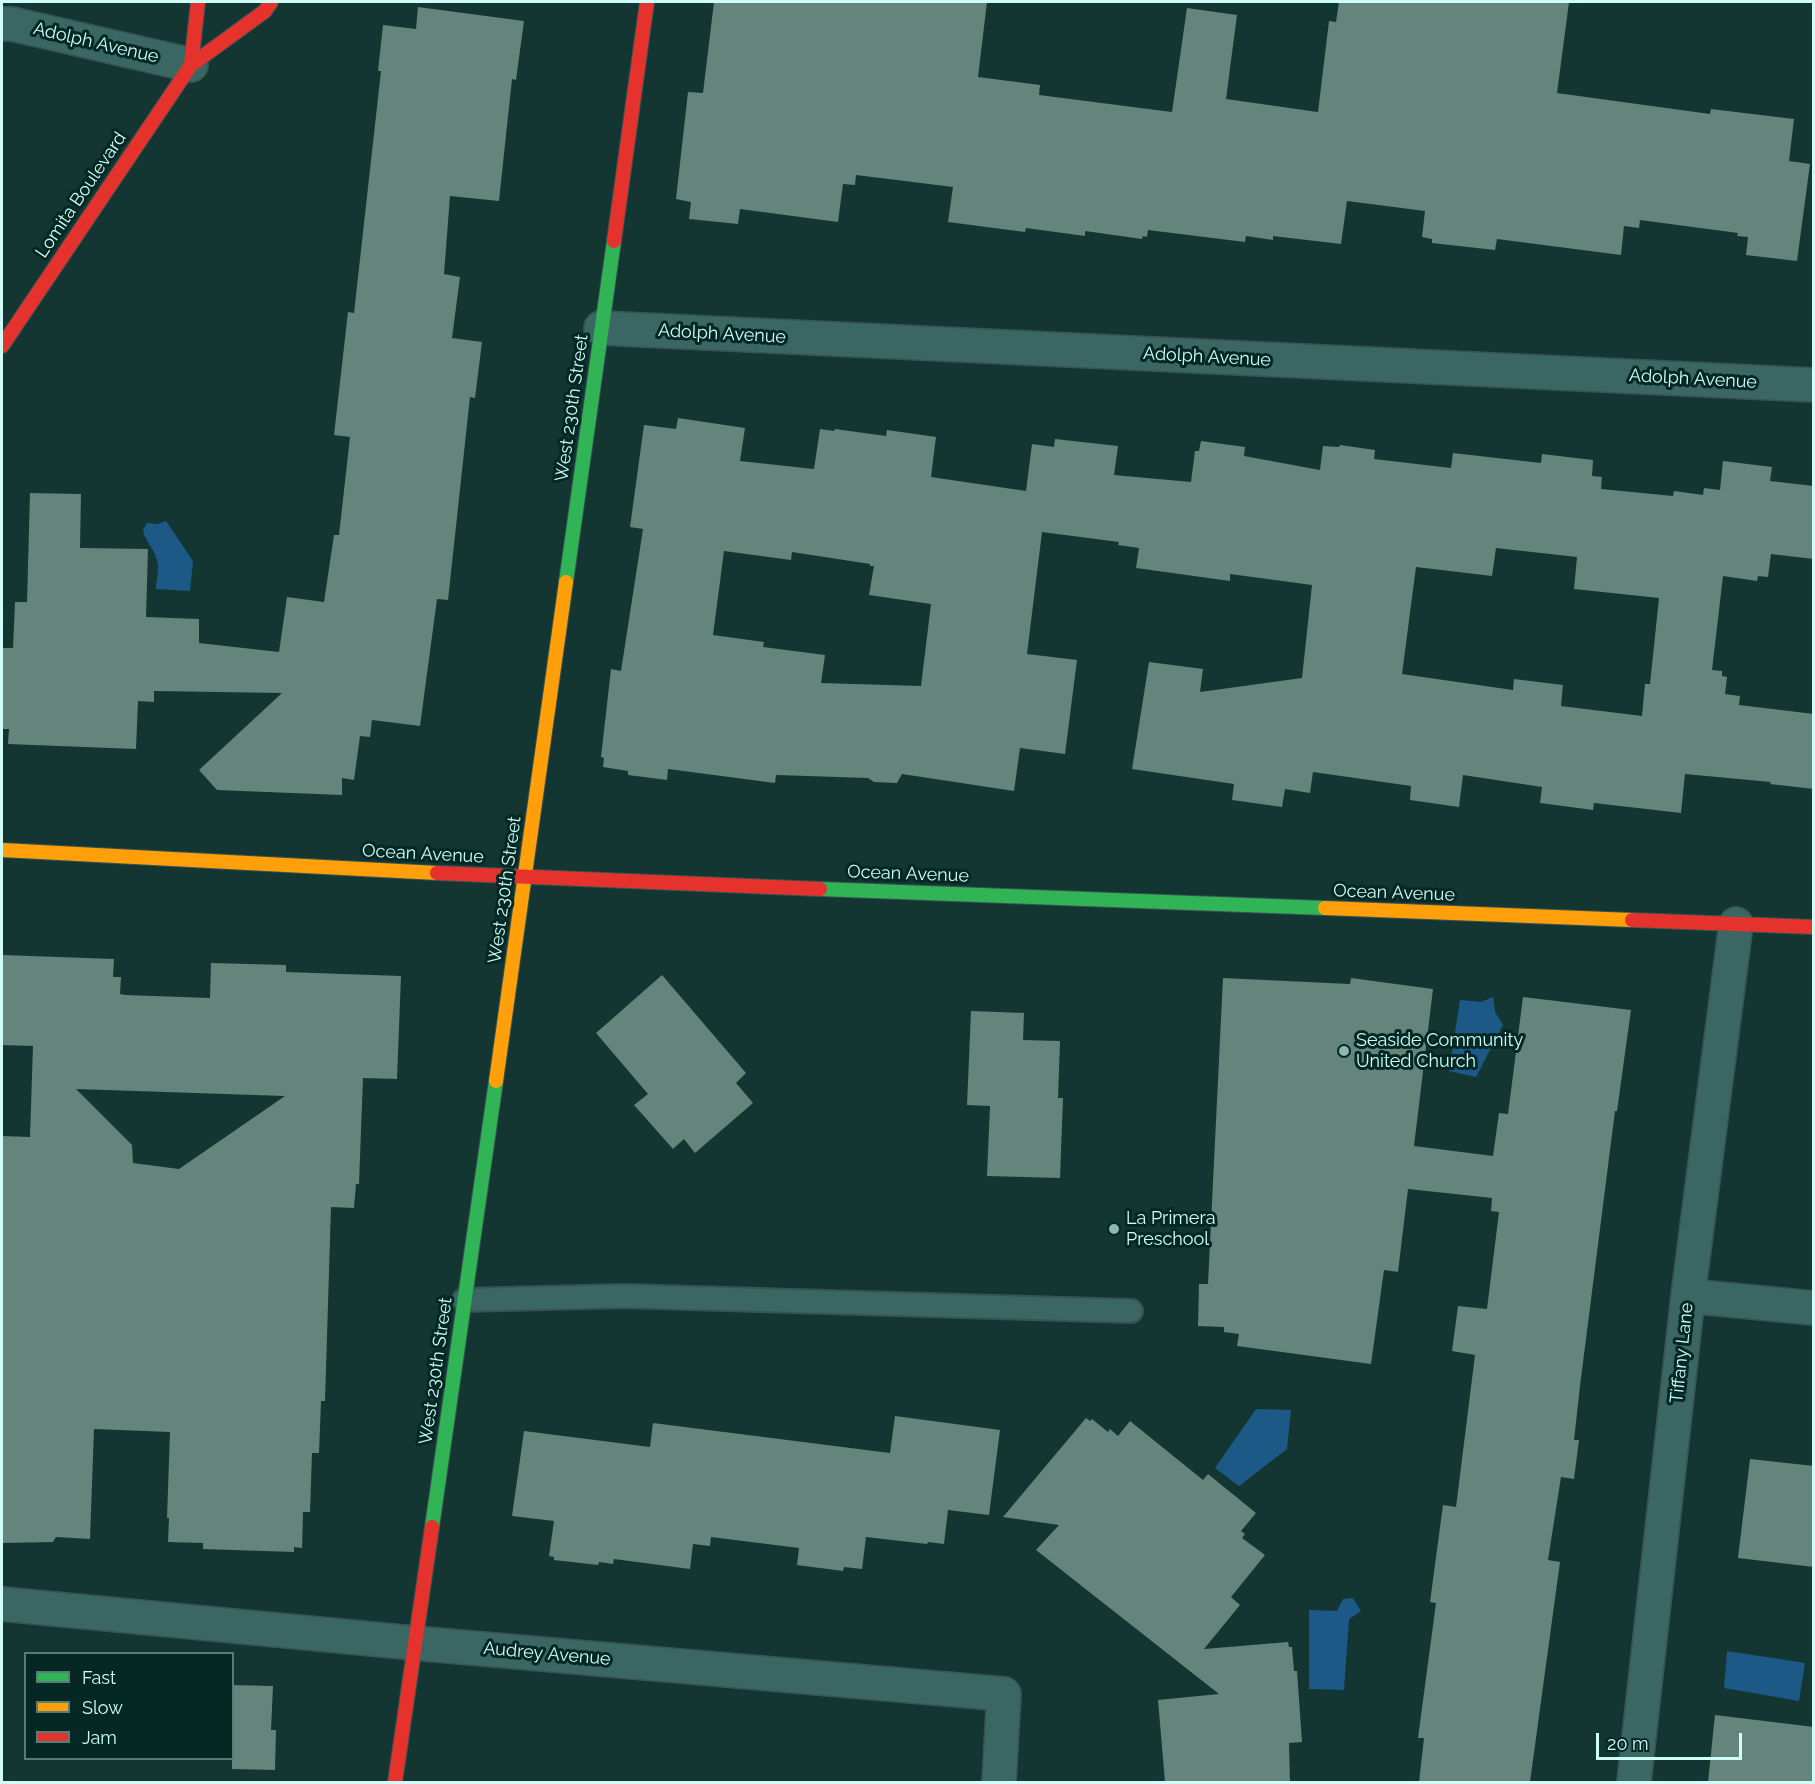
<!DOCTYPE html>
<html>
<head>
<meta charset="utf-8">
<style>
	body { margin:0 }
	#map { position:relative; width:1815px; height:1784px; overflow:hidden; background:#143633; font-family:Raleway,sans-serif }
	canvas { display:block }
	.frame { position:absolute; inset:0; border:3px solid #cefef7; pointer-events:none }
	.legend { position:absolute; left:24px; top:1652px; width:210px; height:108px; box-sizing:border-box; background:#052825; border:2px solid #557e79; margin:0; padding:8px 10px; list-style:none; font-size:18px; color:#cefef7 }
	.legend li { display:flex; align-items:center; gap:12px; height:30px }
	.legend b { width:30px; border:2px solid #557e79 }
	.scale { position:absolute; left:1596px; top:1733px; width:146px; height:27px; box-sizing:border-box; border:3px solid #cefef7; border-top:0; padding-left:8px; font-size:18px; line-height:21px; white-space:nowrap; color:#cefef7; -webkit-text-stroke:4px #052825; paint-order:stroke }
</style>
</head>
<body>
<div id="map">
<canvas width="1815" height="1784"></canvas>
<div class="frame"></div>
<ul class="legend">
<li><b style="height:8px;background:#30b455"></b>Fast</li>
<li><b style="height:8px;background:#ff9f0a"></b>Slow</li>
<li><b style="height:8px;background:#e5322d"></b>Jam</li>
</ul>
<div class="scale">20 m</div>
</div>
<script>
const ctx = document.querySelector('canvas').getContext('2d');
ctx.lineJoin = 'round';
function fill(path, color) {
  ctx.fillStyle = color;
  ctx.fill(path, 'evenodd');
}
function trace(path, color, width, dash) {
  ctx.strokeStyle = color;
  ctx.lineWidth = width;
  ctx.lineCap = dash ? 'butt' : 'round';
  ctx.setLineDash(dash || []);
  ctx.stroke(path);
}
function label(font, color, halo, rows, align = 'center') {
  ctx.font = font + ' Raleway,sans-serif';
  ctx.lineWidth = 6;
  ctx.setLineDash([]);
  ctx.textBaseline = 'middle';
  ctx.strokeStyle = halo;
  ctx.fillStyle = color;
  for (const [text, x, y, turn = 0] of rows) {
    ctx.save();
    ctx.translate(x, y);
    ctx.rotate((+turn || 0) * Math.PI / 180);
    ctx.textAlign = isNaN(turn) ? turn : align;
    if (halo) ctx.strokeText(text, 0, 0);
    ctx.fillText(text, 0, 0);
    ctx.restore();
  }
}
fill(new Path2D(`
	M166 521 193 561 190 591 156 589C156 580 160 568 157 560 154 548 145 541 143 530L147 523 158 524Z
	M1493 997 1495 1012 1503 1025 1476 1077 1449 1071 1460 1000 1481 1002Z
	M1256 1409 1291 1410 1287 1449 1239 1486 1215 1468Z
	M1353 1598 1361 1611 1349 1619 1344 1690 1309 1689V1610L1337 1611 1343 1599Z
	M1727 1651 1805 1663 1799 1701 1724 1688Z`), '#1c5986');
fill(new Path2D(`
	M714 2H987L978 77 1040 85 1039 95 1172 112 1187 8 1237 15 1226 99 1318 112 1329 21 1336 22 1339 2H1569L1557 93 1710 114 1711 109 1794 119 1789 161 1810 164 1797 261 1746 255 1748 237 1737 236 1738 233 1640 220 1639 228 1624 226 1621 255 1497 239 1495 250 1432 243V239L1422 237 1425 211 1347 201 1341 244 1273 236V240L1246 236 1245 242 1148 230 1147 237 1143 236 1142 239 1085 231V236L1026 228 1025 232 948 222 953 187 856 175 855 185 843 184 838 222 740 209 738 224 689 219 691 202 676 199 688 92 703 93Z
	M418 7 524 21 516 80 512 79 499 201 450 196 444 274 460 277 452 338 482 342 475 398 470 397 448 600 437 599 420 726 372 720 370 737 360 736 354 780 342 778V795L217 790 199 770 282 693 154 691V702L138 701 136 749 8 744 9 729H2V648H13L15 602H27L30 493 81 494 80 548 148 549 146 617 199 619V643L279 652 287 597 324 602 334 535H339L350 437 334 435 348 312 354 313 381 71H378L383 25 416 29Z
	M678 418 745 428 740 461 814 469 820 429 834 431 835 429 886 436 887 430 936 437 931 477 1026 491 1032 444 1054 447 1055 439 1118 446 1114 475 1191 482 1195 451H1199L1201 441 1245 447 1244 456 1320 470 1323 446 1339 447 1340 445 1375 450 1374 459 1451 468 1453 453 1541 463 1542 454 1593 460 1592 476 1602 477 1601 489 1673 496 1674 491 1703 495 1704 488 1720 490 1723 461 1772 467 1770 481 1814 486V559L1771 554 1768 577 1758 576 1757 581 1723 576 1712 670 1722 671V676L1727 677 1725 694 1740 696 1739 705 1814 714V789L1770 784 1771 782 1685 774 1681 813 1594 803 1593 810 1540 803 1542 787 1463 775 1459 807 1410 800 1411 786 1313 772 1310 793 1285 789 1282 807 1232 800 1234 784 1132 769 1149 662 1203 669 1200 692 1302 678 1312 585 1230 574V581L1136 568 1139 548 1118 545 1119 542 1042 532 1027 654 1077 660 1065 754 1020 748 1014 791 902 774 897 783 874 782 868 778 776 775 775 783 668 769 667 780 628 775V771L603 767 604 758 601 757 611 669 621 671 643 529 630 527 644 425 676 429ZM1496 548 1577 557 1574 589 1659 598 1650 684H1645L1642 716 1561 706 1563 685 1514 679 1513 690 1402 674 1416 567 1492 576ZM724 551 791 560 792 552 870 564V566H874L869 595 931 604 921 686 821 683 825 655 763 647 764 642 713 635Z
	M2 955 114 959 113 977H121L120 994 125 995 210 998 211 963 286 965V972L401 976 397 1079 363 1078 359 1184H356L354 1208 331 1207 325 1401H321L319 1453H312L310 1512H303L302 1548 294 1547V1552L203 1549V1543L168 1542 169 1518H167L170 1432 94 1429 90 1539 56 1537 53 1542 2 1543V1136L30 1137 33 1046 2 1045ZM76 1089 285 1096 179 1169 133 1163 132 1145Z
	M662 975 746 1073 736 1083 753 1103 695 1153 684 1139 673 1149 634 1105 648 1094 596 1033Z
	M1223 978 1350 984 1351 978 1433 989 1414 1146 1493 1156 1499 1113 1508 1114 1523 997 1631 1010 1617 1111H1615L1580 1386 1574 1440H1579L1574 1479 1561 1477 1548 1560 1560 1562 1530 1782H1419L1424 1738H1418L1436 1603 1430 1602 1443 1505 1456 1507 1475 1355 1452 1351 1458 1306 1487 1309 1499 1212 1491 1211 1492 1198 1408 1189 1398 1272 1384 1270 1371 1364 1237 1346 1239 1334 1224 1332V1327L1198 1326 1199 1284H1208Z
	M971 1011 1024 1013 1023 1040 1060 1041 1058 1098H1063L1060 1178 987 1176 990 1106 967 1105Z
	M895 1416 1000 1430 989 1515 948 1510 944 1544 928 1542 927 1544 866 1537 862 1569 844 1567 843 1571 797 1565 799 1548 711 1537 710 1546 693 1544 690 1569 614 1559 613 1564 599 1562 598 1565 554 1560V1557L549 1556 554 1521 512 1516 524 1431 650 1447 653 1423 890 1453Z
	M1086 1418 1090 1421 1092 1419 1108 1432 1110 1429 1118 1436 1130 1421 1203 1480 1208 1474 1256 1513 1241 1531 1245 1534 1242 1538 1265 1555 1231 1597 1240 1605 1204 1649 1288 1642 1289 1647H1292L1294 1671H1297L1302 1742 1289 1743 1290 1782H1165L1158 1700 1219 1694 1036 1550 1059 1525 1003 1517Z
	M1750 1459 1814 1466V1567L1738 1558Z
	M232 1685 273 1686 271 1730H276L275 1770 232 1769Z
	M1715 1715 1814 1727V1782H1708Z`), '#64847c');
const lane = new Path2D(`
	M464 1300 624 1296 1131 1311`);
const street = new Path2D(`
	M2 24H12L191 65
	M601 328 1814 385
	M1688 1296 1814 1308
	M2 1604 414 1643 1004 1694 999 1782
	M1634 1782 1688 1296 1736 924`);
const fast = new Path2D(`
	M566 582 614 241
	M820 889 1325 908
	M432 1527 496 1081`);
const slow = new Path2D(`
	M2 850 437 873
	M1325 908 1632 920
	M496 1081 566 582`);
const jam = new Path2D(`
	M191 65 198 2
	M614 241 647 2
	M2 346 191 65 265 11 271 2
	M437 873 820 889
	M1632 920 1814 927
	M395 1782 432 1527`);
trace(lane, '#385350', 26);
trace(street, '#385350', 36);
trace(fast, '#385350', 16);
trace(slow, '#385350', 16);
trace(jam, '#385350', 16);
trace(lane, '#3a6763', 22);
trace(street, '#3a6763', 33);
trace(fast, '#30b455', 14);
trace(slow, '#ff9f0a', 14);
trace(jam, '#e5322d', 14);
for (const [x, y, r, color] of [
	[1344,1051,6,"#8db8b2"],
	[1114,1229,6,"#8db8b2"]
]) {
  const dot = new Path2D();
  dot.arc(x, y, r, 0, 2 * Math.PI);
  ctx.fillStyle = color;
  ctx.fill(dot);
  trace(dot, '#052825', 2);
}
label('18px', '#cefef7', '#052825', [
	["Adolph Avenue",96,43,13],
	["Lomita Boulevard",81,195,-56],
	["Adolph Avenue",722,334,3],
	["Adolph Avenue",1207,357,3],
	["Adolph Avenue",1693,379,3],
	["West 230th Street",572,408,-82],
	["Ocean Avenue",423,854,3],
	["Ocean Avenue",908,874,2],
	["West 230th Street",505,890,-82],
	["Ocean Avenue",1394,893,2],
	["Tiffany Lane",1682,1353,-84],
	["West 230th Street",436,1371,-82],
	["Audrey Avenue",547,1654,5]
]);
label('18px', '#cefef7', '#052825', [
	["Seaside Community",1356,1041],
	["United Church",1356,1062],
	["La Primera",1126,1219],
	["Preschool",1126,1240]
], 'left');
</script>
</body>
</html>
